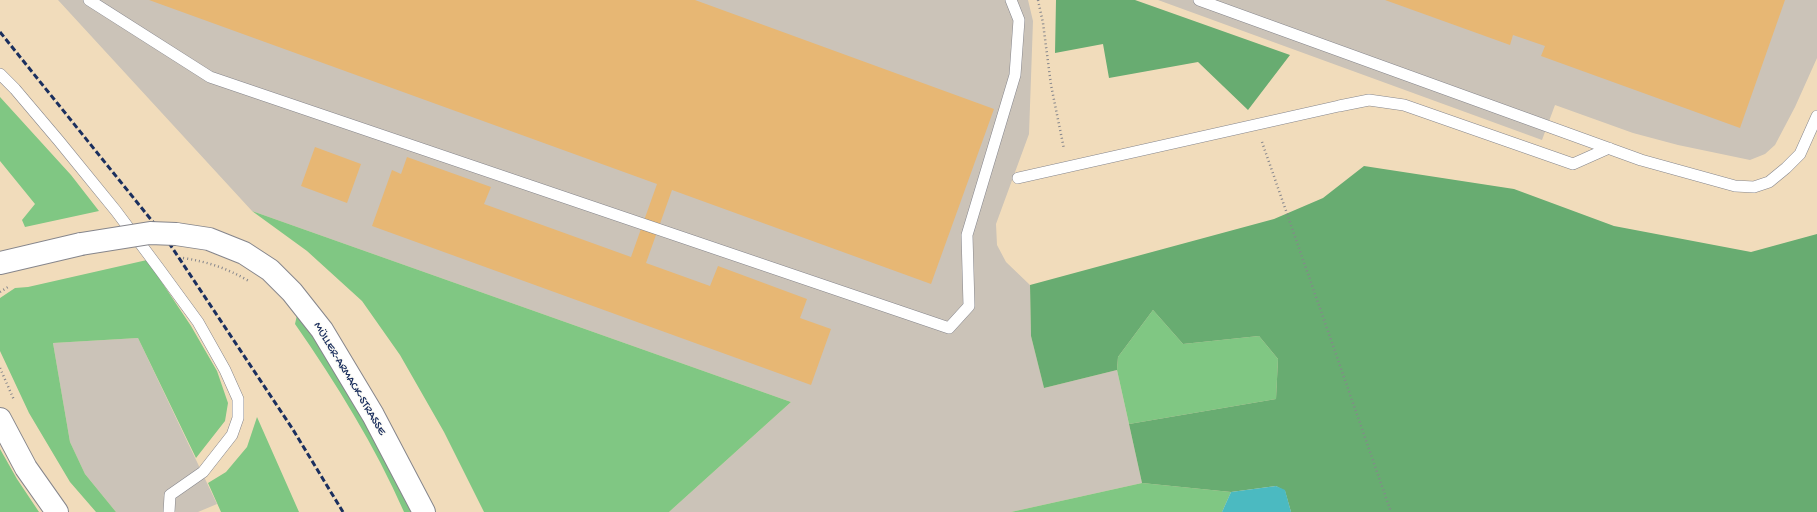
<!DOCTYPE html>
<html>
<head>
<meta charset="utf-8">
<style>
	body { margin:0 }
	canvas { display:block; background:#f1dcbb }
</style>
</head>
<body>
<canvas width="1817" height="512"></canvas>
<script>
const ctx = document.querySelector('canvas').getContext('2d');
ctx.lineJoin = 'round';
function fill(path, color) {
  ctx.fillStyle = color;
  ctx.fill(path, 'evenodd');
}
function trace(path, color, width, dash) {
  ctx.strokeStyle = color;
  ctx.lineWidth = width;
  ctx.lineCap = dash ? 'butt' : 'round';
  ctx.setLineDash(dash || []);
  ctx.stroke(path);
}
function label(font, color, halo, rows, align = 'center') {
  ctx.font = font + ' "Gochi Hand",sans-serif';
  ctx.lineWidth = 3;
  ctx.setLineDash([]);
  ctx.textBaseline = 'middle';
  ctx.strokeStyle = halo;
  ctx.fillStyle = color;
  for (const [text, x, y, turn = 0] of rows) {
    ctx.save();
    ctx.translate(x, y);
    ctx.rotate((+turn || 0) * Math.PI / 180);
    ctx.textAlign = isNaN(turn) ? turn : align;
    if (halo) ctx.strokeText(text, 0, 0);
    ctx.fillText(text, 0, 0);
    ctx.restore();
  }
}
fill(new Path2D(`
	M58 0H1028L1033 21 1029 134 996 224 997 245 1006 262 1030 285 1031 336 1044 388 1117 370 1142 483 1011 512H669L791 402 252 211Z
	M1158 0H1817V58L1795 107 1775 145 1765 154 1750 160 1678 145 1633 133 1555 105 1542 140Z
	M138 338 217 504 198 512H116L85 474 70 442 53 343Z`), '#cbc3b8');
fill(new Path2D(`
	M0 97 71 175 99 211 25 227 22 220 35 204 0 161Z
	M252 211 791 402 669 512H484L444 432 400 355 362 301 307 251Z
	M147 260 191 326 217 371 228 403 225 421 196 458 138 338 53 343 70 442 85 474 116 512H96L70 482 29 413 0 351V298L15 288 28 287Z
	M1153 310 1183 344 1259 336 1278 359 1276 399 1129 424 1117 370 1118 357Z
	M297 315 315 340 364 418 413 512H404C375 446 336 383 295 324Z
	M257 417 299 512H221L208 483 226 472 247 447Z
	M0 449 17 479 39 512H0Z
	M1142 483 1231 492 1222 512H1011Z`), '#80c783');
fill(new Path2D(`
	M1056 0H1135L1290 55 1248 110 1198 62 1109 78 1103 44 1055 53Z
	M1364 166 1514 189 1614 226 1751 252 1817 234V512H1291L1285 491 1276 486 1231 492 1142 483 1129 424 1276 399 1278 359 1259 336 1183 344 1153 310 1118 357 1117 370 1044 388 1031 336 1030 285 1274 219 1323 198Z`), '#68ac71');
fill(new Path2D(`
	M1276 486 1285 490 1291 512H1222L1231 492Z`), '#4bbac1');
fill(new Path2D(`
	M149 0H695L994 109 931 284 672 190 646 263 710 286 718 266 807 299 800 318 831 329 811 385 372 226 392 170 401 174 407 157 491 187 484 204 631 257 657 184Z
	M1385 0H1785L1740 128 1541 56 1545 46 1513 35 1510 45Z
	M315 147 361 164 347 203 301 186Z`), '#e7b774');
const lane = new Path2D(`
	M89 0 210 77 949 328 969 306 967 235 1015 75 1019 20 1011 0
	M1199 0 1641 160 1735 186 1754 187 1769 182 1786 168 1800 154 1817 116
	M0 74 15 89 59 141 116 211 160 270 198 322 225 370 238 399V418L232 435 203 472 170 495 169 512
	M1018 178 1339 106 1369 100 1404 105 1573 164 1609 148`);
const street = new Path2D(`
	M176 234 209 239 244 253 270 270 292 292 322 330 373 415 424 512
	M0 263 81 244`);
const secondary = new Path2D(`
	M0 419 26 468 57 512`);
trace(lane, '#86868c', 12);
trace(street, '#86868c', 24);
trace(secondary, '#86868c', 24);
trace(new Path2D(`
	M1038 0 1043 23 1051 85 1064 149
	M1262 142 1391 512
	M0 292 8 287
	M0 368 14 400`), '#86868c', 2.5, [1, 3]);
trace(lane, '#fff', 11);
trace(street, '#fff', 22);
trace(secondary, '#fff', 22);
trace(new Path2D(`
	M0 32 165 237 292 428 343 512`), '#1b2f5e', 3, [6, 3]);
const streetBridge = new Path2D(`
	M81 244 150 233 176 234`);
trace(streetBridge, '#86868c', 24, []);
trace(new Path2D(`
	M183 258C209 262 226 268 249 281`), '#86868c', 2.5, [1, 3]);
trace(streetBridge, '#fff', 22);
label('12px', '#1b2f5e', '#fdfcf7', [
	["MÜLLER-ARMACK-STRASSE",349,379,59]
]);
</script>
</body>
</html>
